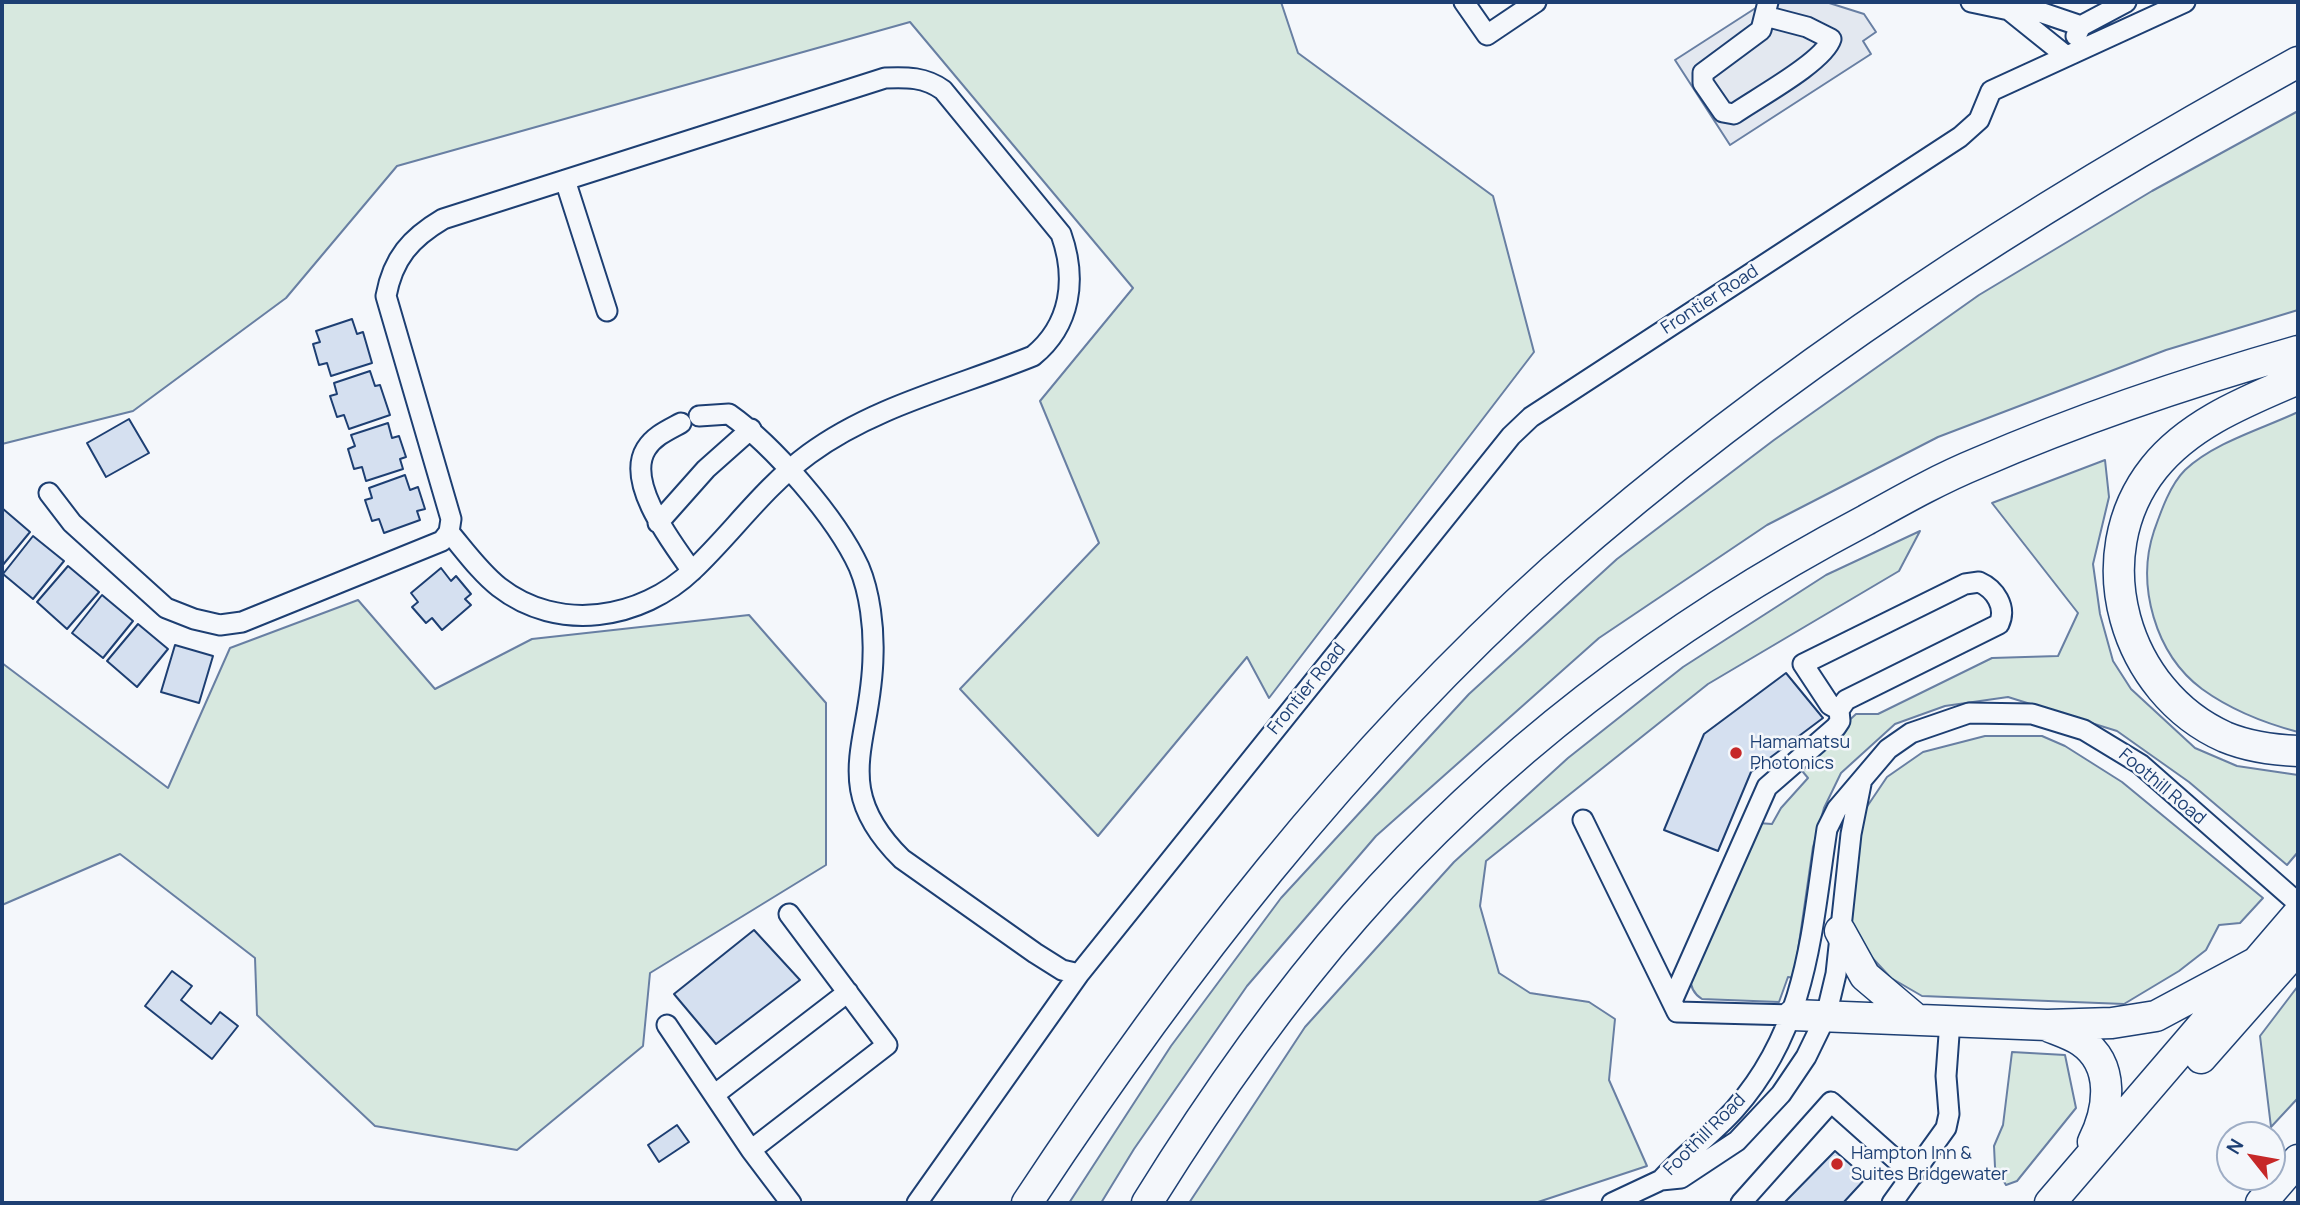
<!DOCTYPE html>
<html>
<head>
<meta charset="utf-8">
<style>
	body { margin:0 }
	#map { position:relative; width:2300px; height:1205px; overflow:hidden; background:#f4f7fb; font-family:Manrope,sans-serif }
	canvas { display:block }
	.frame { position:absolute; inset:0; border:4px solid #1d3f73; pointer-events:none }
	.north { position:absolute; left:2216px; top:1121px; width:70px; height:70px; box-sizing:border-box; background:#f4f7fb; border:2px solid #9eadc5; border-radius:50%; rotate:301deg; font-size:19px; font-weight:700; line-height:28px; text-align:center; color:#1d3f73 }
	.north::after { content:''; display:block; margin:auto; width:24px; height:32px; background:#c62828; clip-path:polygon(50% 0,100% 100%,50% 72%,0 100%) }
</style>
</head>
<body>
<div id="map">
<canvas width="2300" height="1205"></canvas>
<div class="frame"></div>
<div class="north">N</div>
</div>
<script>
const ctx = document.querySelector('canvas').getContext('2d');
ctx.lineJoin = 'round';
function fill(path, color) {
  ctx.fillStyle = color;
  ctx.fill(path, 'evenodd');
}
function trace(path, color, width, dash) {
  ctx.strokeStyle = color;
  ctx.lineWidth = width;
  ctx.lineCap = dash ? 'butt' : 'round';
  ctx.setLineDash(dash || []);
  ctx.stroke(path);
}
function label(font, color, halo, rows, align = 'center') {
  ctx.font = font + ' Manrope,sans-serif';
  ctx.lineWidth = 5;
  ctx.setLineDash([]);
  ctx.textBaseline = 'middle';
  ctx.strokeStyle = halo;
  ctx.fillStyle = color;
  for (const [text, x, y, turn = 0] of rows) {
    ctx.save();
    ctx.translate(x, y);
    ctx.rotate((+turn || 0) * Math.PI / 180);
    ctx.textAlign = isNaN(turn) ? turn : align;
    if (halo) ctx.strokeText(text, 0, 0);
    ctx.fillText(text, 0, 0);
    ctx.restore();
  }
}
const green = new Path2D(`
	M2 2H1281L1298 53 1493 196 1534 352 1269 698 1247 657 1098 836 960 689 1099 543 1040 401 1133 288 910 22 397 166 286 298 133 411 2 444Z
	M2298 111V310L2166 350 1938 437 1767 525 1599 638 1376 836 1247 986 1134 1149 1101 1203H1069L1171 1046 1281 898 1469 694 1617 559 1774 440 1979 295 2152 191Z
	M2298 412V732C2264 723 2231 710 2202 689 2155 654 2136 585 2154 531 2161 511 2170 485 2185 470 2215 442 2262 429 2298 412Z
	M2105 460 2109 497 2093 564 2100 614 2113 661 2131 689 2195 748 2237 766 2298 775V852L2287 865 2189 782 2117 731 2008 697 1945 706 1895 724 1841 773 1824 808 1813 847 1794 978 1788 977 1779 1002 1702 999C1694 994 1690 988 1691 978L1758 823 1772 824 1781 808 1808 778 1803 772 1805 761 1856 714H1878L1992 658 2058 656 2078 613 1992 503Z
	M1920 531 1899 571 1708 684 1486 861 1480 906 1499 973 1530 993 1589 1002 1615 1019 1609 1080 1647 1166 1535 1203H1189L1305 1027 1454 862 1568 758 1683 667 1826 575Z
	M358 600 435 689 532 639 749 615 826 703V865L650 973 643 1046 517 1150 375 1126 257 1015 255 958 120 854 2 905V663L168 788 230 648Z
	M1985 736H2042L2065 746 2122 782 2263 898 2240 923 2219 925 2206 950 2179 971 2124 1004 1922 996 1891 978 1865 950 1850 919 1862 814 1887 777 1923 752Z
	M2298 986V1098L2271 1127 2260 1036Z
	M2012 1052 2065 1055 2076 1108 2017 1181 2006 1185 1995 1167 1994 1146 2003 1125Z`);
fill(green, '#d7e8df');
trace(green, '#687fa3', 2);
const parking = new Path2D(`
	M1765 2H1826L1864 14 1876 32 1863 41 1871 54 1730 145 1675 60Z`);
fill(parking, '#e3e8f0');
trace(parking, '#687fa3', 2);
const building = new Path2D(`
	M352 319 357 334 363 332 372 363 331 376 327 363 319 365 313 344 320 342 316 331Z
	M370 371 375 386 380 385 390 415 349 429 344 415 337 417 330 396 337 394 334 383Z
	M129 419 149 453 106 477 87 443Z
	M388 423 392 438 399 436 406 457 400 459 403 469 366 481 362 467 354 469 348 449 355 446 351 435Z
	M405 475 410 490 418 487 425 509 417 511 420 520 384 533 379 519 372 521 365 500 372 498 369 488Z
	M2 508 30 532 2 566Z
	M33 536 64 561 33 599 3 574Z
	M68 566 99 592 67 629 37 602Z
	M441 568 451 581 456 576 471 594 465 599 471 605 442 630 432 618 426 623 412 607 418 602 411 593Z
	M102 595 133 621 103 658 72 633Z
	M138 624 168 649 137 687 107 661Z
	M175 645 213 656 199 703 161 692Z
	M1786 673 1823 718 1751 772 1718 851 1664 830 1704 734Z
	M754 930 800 980 716 1044 674 994Z
	M172 971 192 986 181 1000 211 1024 220 1012 238 1026 212 1059 145 1006Z
	M677 1125 689 1142 659 1162 648 1145Z
	M1835 1151 1866 1178 1843 1203H1784Z`);
fill(building, '#d5e0f0');
trace(building, '#1d3f73', 2);
const minor = new Path2D(`
	M1464 2 1487 35 1536 2
	M1971 2 2009 10 2031 9 2081 26
	M2009 10 2065 55
	M1765 16 1807 27 1831 39C1824 62 1755 99 1734 114L1723 112 1703 83V73L1761 30 1768 2
	M2076 36 2081 26 2126 2
	M565 180 607 311
	M699 416 729 414C773 445 836 517 859 567 870 593 874 628 873 656 872 743 828 786 902 859L1035 953 1062 970 1079 974 1511 436 1531 417 1960 137 1979 120 1991 91 2185 2
	M681 423C668 430 654 436 646 449 625 483 673 544 692 571
	M49 493 72 523 166 608 194 619 220 625 242 622 442 541 449 532 451 519 386 296C393 258 411 238 443 219L885 78C907 77 925 77 943 90L1061 234C1077 279 1071 325 1033 356 959 386 874 406 809 454 763 488 733 532 693 570 641 620 558 633 499 587 480 572 465 551 449 532
	M658 523 706 469 751 429
	M1583 820 1677 1012 1793 1015
	M789 914 887 1045 751 1150 791 1203
	M1673 999 1767 787 1836 727 1840 721 1839 710 1846 700 1999 624C2007 607 1995 589 1979 582L1965 584 1803 664 1830 705 1839 710
	M667 1025 751 1150
	M714 1095 848 992
	M1661 1180C1684 1154 1712 1135 1735 1109 1808 1026 1811 933 1827 829L1837 809 1888 749 1911 733 1969 713 2032 714 2084 730 2140 764 2298 903
	M917 1203 1079 974
	M1612 1203 1661 1180 1681 1178 1737 1141 1781 1094 1806 1057 1826 1016 1836 974 1851 834 1861 784
	M1741 1203 1831 1102 1913 1175
	M1892 1203 1946 1128 1949 1114 1946 1076 1950 1021`);
const highway = new Path2D(`
	M2298 379C2247 401 2190 423 2154 468 2084 556 2124 692 2225 737 2249 747 2273 750 2298 751
	M1840 931 1865 976 1917 1020
	M1793 1015 2047 1025 2112 1023 2156 1016 2257 962
	M2050 1027C2060 1031 2072 1035 2081 1041 2116 1065 2109 1110 2093 1142
	M2201 1058 2298 948
	M1027 1203C1178 974 1348 754 1553 570 1779 370 2034 207 2298 62
	M1147 1203C1209 1103 1277 1005 1355 916 1498 753 1674 621 1866 520 1902 500 1939 479 1978 463 2082 418 2189 382 2298 351
	M2050 1203 2298 914
	M2261 1203 2298 1160`);
trace(minor, '#1d3f73', 23);
trace(highway, '#1d3f73', 33);
trace(minor, '#f4f7fb', 19);
trace(highway, '#f4f7fb', 30);
for (const [x, y, r, color] of [
	[1736,753,7,"#c62828"],
	[1837,1164,7,"#c62828"]
]) {
  const dot = new Path2D();
  dot.arc(x, y, r, 0, 2 * Math.PI);
  ctx.fillStyle = color;
  ctx.fill(dot);
  trace(dot, '#f4f7fb', 2.5);
}
label('18px', '#1d3f73', '#f4f7fb', [
	["Frontier Road",1710,300,-33],
	["Frontier Road",1307,689,-51],
	["Foothill Road",2162,787,40],
	["Foothill Road",1705,1135,-45]
]);
label('18px', '#1d3f73', '#f4f7fb', [
	["Hamamatsu",1750,743],
	["Photonics",1750,764],
	["Hampton Inn &",1851,1154],
	["Suites Bridgewater",1851,1175]
], 'left');
</script>
</body>
</html>
